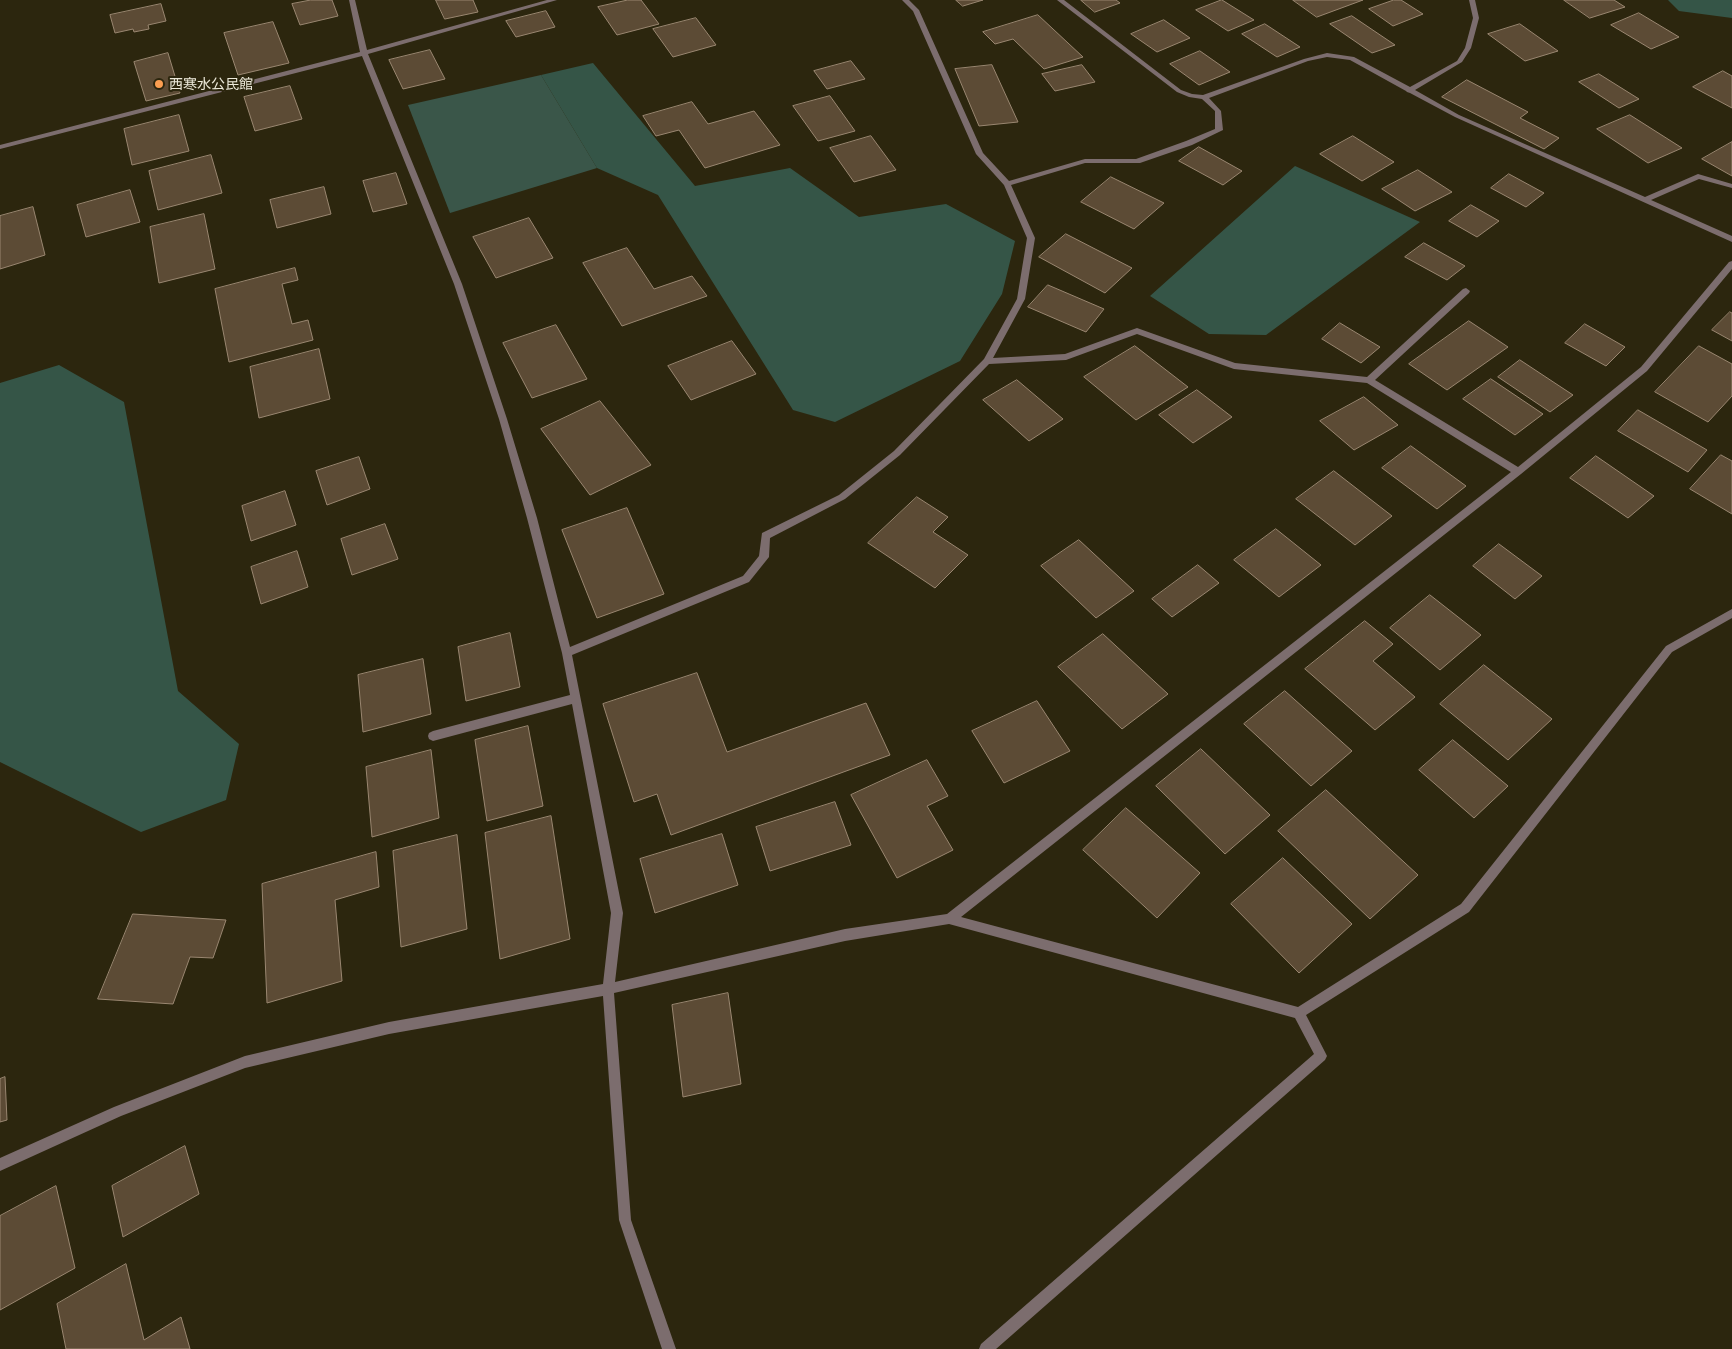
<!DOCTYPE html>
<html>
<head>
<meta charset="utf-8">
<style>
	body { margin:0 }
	canvas { display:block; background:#2c260e }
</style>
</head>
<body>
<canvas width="1732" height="1349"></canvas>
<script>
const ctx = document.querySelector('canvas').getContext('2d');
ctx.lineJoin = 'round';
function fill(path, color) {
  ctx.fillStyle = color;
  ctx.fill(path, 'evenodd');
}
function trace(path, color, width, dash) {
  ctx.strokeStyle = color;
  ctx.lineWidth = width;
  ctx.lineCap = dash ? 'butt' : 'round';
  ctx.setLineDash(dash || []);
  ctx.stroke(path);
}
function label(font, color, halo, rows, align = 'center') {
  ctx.font = font + ' "Exo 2","Noto Sans JP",sans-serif';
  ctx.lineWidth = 4;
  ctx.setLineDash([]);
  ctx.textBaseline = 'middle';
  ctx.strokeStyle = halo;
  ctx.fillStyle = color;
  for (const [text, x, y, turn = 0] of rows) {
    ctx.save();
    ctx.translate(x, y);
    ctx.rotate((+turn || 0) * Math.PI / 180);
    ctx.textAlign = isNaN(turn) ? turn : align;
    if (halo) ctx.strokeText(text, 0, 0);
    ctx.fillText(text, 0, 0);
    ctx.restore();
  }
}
fill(new Path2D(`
	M541 75 597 168 450 213 408 105Z`), '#3a5649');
fill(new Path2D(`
	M1668 0H1732V18L1679 11Z
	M593 63 695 186 790 168 859 217 946 204 1015 241 1002 294 960 361 835 422 793 410 658 195 597 168 541 75Z
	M1295 166 1420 222 1266 335 1209 334 1150 296Z
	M59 365 124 402 178 691 239 744 226 800 141 832 0 762V383Z`), '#355547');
const building = new Path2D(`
	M311 0H332L338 16 300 25 292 4Z
	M436 0H473L478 12 445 19Z
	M628 0H641L659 24 617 35 598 7Z
	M956 0H983L963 6Z
	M1081 0H1116L1120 3 1095 12Z
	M1222 0 1254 20 1228 31 1196 10Z
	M1293 0H1363L1317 17Z
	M1394 0H1401L1423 14 1393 26 1369 9Z
	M1564 0H1614L1625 7 1590 18Z
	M161 4 166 21 148 25 149 29 134 32 133 29 115 33 110 15Z
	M546 11 555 27 516 37 506 21Z
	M1639 13 1679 37 1651 49 1611 25Z
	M1038 15 1083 57 1044 69 1013 39 995 44 983 32Z
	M1352 16 1395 45 1372 53 1330 24Z
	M696 18 716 45 673 57 653 29Z
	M1164 20 1190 38 1157 52 1131 34Z
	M273 22 289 63 238 75 224 33Z
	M1265 24 1300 47 1277 57 1242 34Z
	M1520 24 1558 51 1525 61 1488 34Z
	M430 50 445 79 403 89 389 60Z
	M1200 51 1230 72 1199 85 1170 64Z
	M168 53 180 93 146 101 134 62Z
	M851 61 865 79 827 89 814 71Z
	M992 65 1018 122 979 126 955 69Z
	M1082 65 1095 82 1055 91 1042 74Z
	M1723 71 1732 76V108L1693 87Z
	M1599 74 1639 99 1619 108 1579 82Z
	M1467 80 1528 112 1520 118 1559 138 1544 149 1442 97Z
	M290 86 302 119 255 131 244 97Z
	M830 96 855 131 818 141 793 106Z
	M692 102 708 124 754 111 780 145 705 168 679 130 656 136 643 116Z
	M179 115 189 151 132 165 124 129Z
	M1630 115 1682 148 1648 163 1597 129Z
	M871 136 896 170 854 182 830 148Z
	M1353 136 1394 162 1362 181 1320 154Z
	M1732 142V176L1702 159Z
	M1199 147 1242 171 1223 185 1179 161Z
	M211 155 222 193 158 210 149 171Z
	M1418 170 1452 192 1415 211 1382 189Z
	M396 173 407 204 373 212 363 181Z
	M1509 174 1544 193 1526 207 1491 188Z
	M1111 177 1164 203 1134 229 1081 202Z
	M324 187 331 214 277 228 270 200Z
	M130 190 140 222 86 237 77 205Z
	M1471 205 1499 221 1477 237 1449 221Z
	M33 207 45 255 0 269V216Z
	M204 214 215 269 159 283 150 227Z
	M529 218 553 258 496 278 473 237Z
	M1066 234 1132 268 1105 293 1039 257Z
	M1424 243 1465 266 1447 280 1405 257Z
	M627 248 654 289 692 276 707 296 622 326 583 263Z
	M295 268 298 280 282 284 292 324 308 320 313 340 229 362 215 289Z
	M1048 285 1104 309 1086 332 1028 307Z
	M1730 312 1732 313V341L1712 330Z
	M1469 321 1508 347 1447 390 1409 364Z
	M1340 323 1380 347 1361 363 1322 339Z
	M1585 324 1625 347 1606 366 1565 343Z
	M556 325 587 379 532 398 503 343Z
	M732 341 756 374 691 400 668 366Z
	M1135 346 1188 387 1136 420 1084 377Z
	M1699 346 1732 364V396L1708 422 1655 392Z
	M319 349 330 399 259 418 250 367Z
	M1520 360 1573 395 1550 412 1498 377Z
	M1491 379 1543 414 1515 435 1463 399Z
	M1017 380 1063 419 1029 441 983 400Z
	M1197 390 1232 417 1193 443 1159 415Z
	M1364 397 1398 425 1354 450 1320 421Z
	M600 401 651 465 590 495 541 429Z
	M1638 410 1707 450 1688 472 1618 431Z
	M1411 446 1466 486 1437 509 1382 468Z
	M1721 455 1732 461V514L1690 489Z
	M1596 456 1654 496 1628 518 1570 478Z
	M359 457 370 489 327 505 316 471Z
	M1334 471 1392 516 1355 545 1296 499Z
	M285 491 296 525 251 541 242 506Z
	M917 497 948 517 933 532 968 555 935 588 868 543Z
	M627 508 664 594 597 618 562 530Z
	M385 524 398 559 352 575 341 539Z
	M1276 529 1321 565 1279 597 1234 560Z
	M1079 540 1134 591 1096 618 1041 566Z
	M1499 544 1542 576 1515 599 1473 566Z
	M297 551 308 587 261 604 251 567Z
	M1198 565 1219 583 1172 617 1152 599Z
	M1430 595 1481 635 1440 670 1390 628Z
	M1365 621 1393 644 1373 661 1415 697 1375 730 1305 669Z
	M510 633 520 687 466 701 458 647Z
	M1103 634 1168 694 1122 729 1058 667Z
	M423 659 431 714 363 732 358 675Z
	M1484 665 1552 719 1508 760 1440 704Z
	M697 673 727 752 866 703 890 755 671 835 657 794 634 802 603 704Z
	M1285 691 1352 751 1311 786 1244 724Z
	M1037 701 1070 751 1004 783 972 731Z
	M528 726 543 806 487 821 475 740Z
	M1453 740 1508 786 1474 818 1419 770Z
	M1201 749 1270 815 1225 854 1156 786Z
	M431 750 439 818 372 837 366 767Z
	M927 760 948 796 927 806 953 850 897 878 851 795Z
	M1326 790 1418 875 1370 919 1278 831Z
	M835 802 851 845 770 871 756 827Z
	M1126 808 1200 873 1157 918 1083 850Z
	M551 816 570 939 500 959 485 833Z
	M722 834 738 885 655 913 640 859Z
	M457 835 467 929 401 947 393 851Z
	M376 852 379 887 335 900 342 981 267 1003 262 884Z
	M1283 858 1352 924 1299 973 1231 904Z
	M133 914 226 920 213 958 190 957 173 1004 98 999Z
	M728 993 741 1084 683 1097 672 1005Z
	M5 1077 7 1120 0 1122V1079Z
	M185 1146 199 1194 123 1237 112 1186Z
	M56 1186 75 1268 0 1310V1216Z
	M126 1264 144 1340 181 1317 190 1349H66L57 1304Z`);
fill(building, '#5c4b35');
trace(building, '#998670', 1);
fill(new Path2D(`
	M349 0H355L367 50 547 0H557L368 54 462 284 507 419 537 518 570 647 743 576 759 556 762 533 839 495 894 451 984 359 1017 299 1027 238 1004 185 976 154 913 11 902 0H909L919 10 983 153 1009 181 1085 159H1136L1186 141 1215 129V111L1202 99 1189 97 1177 92 1057 0H1064L1181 90 1192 94 1203 95 1304 59 1327 53 1354 57 1410 87 1457 61 1465 48 1473 18 1469 0H1475L1479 18 1471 48 1462 62 1415 90 1459 115 1645 197 1698 174 1732 184V188L1699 179 1651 200 1732 236V242L1455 117 1410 93 1407 92 1406 91 1350 60 1327 57 1308 61 1209 98 1221 111 1223 130 1192 145 1140 163H1085L1011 185 1035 238 1025 299 993 358 1065 354 1137 328 1235 363 1367 377 1463 289 1466 288 1470 291 1469 293 1375 380 1518 467 1641 367 1729 262 1732 261V269L1647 371 1521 474 961 917 1298 1007 1461 904 1666 646 1732 609V618L1672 652 1469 912 1306 1015 1325 1052 1327 1056 1325 1060 996 1349H979L981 1344 1314 1054 1295 1018 949 924 845 941 614 993 631 1220 676 1349H662L619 1220 603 996 389 1034 245 1068 121 1116 0 1171V1158L114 1107 245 1056 389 1022 603 984 611 913 572 704 433 741 429 739 428 736 429 733 433 731 570 695 562 653 527 518 499 419 454 284 362 56 0 149V145L360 52ZM1137 334 1234 369 1367 383 1511 472 947 914 845 929 615 982 623 913 572 655 749 582 769 557 770 538 845 499 900 455 989 364 1066 360Z`), '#7c6d6e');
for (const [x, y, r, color] of [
	[159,84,5,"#fb9e51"]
]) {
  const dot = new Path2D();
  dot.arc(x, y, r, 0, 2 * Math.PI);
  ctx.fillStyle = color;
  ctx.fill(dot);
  trace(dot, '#2c260e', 2);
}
label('14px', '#ece9da', '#2c260e', [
	["西寒水公民館",169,84]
], 'left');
</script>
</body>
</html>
